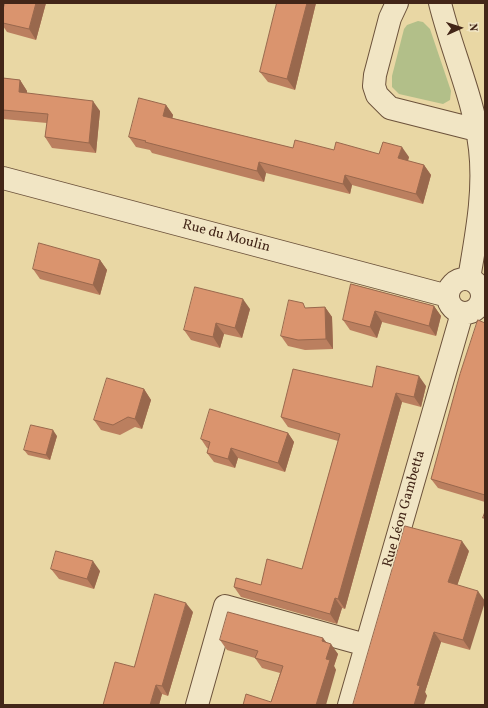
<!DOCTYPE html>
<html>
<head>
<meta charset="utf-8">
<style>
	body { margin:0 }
	#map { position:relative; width:488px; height:708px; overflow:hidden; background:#e9d7a4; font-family:Vollkorn,serif }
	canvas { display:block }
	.frame { position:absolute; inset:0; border:4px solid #432618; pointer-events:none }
	.north { position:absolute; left:440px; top:8px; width:40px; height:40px; -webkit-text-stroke:3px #f1e5c4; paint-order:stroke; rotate:87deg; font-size:11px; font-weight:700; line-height:16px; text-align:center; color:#432618 }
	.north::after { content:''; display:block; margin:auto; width:14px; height:18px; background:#432618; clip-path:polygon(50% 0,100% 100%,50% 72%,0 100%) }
</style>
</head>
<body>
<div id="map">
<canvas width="488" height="708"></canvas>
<div class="frame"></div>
<div class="north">N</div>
</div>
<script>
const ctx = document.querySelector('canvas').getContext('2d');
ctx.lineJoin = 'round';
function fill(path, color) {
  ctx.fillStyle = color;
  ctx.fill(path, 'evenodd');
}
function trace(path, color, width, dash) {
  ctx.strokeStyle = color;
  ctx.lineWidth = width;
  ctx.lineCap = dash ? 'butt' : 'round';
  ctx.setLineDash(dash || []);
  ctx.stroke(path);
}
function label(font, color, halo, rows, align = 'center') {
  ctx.font = font + ' Vollkorn,serif';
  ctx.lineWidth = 3;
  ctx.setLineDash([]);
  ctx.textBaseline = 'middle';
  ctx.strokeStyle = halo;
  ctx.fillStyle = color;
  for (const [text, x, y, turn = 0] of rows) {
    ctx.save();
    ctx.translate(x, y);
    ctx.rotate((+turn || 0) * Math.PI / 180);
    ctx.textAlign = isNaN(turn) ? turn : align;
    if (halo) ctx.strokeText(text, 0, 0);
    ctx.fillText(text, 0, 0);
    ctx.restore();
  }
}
fill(new Path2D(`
	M418 21 423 22 430 29 451 91 450 100 443 104 399 94 392 87V76L404 29 407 25Z`), '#b2bf89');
const minor = new Path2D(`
	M397 3 390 18 375 75 374 86 377 95 390 108 477 130
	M440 3C452 52 474 99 480 149 485 193 476 236 469 279
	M3 178 448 296
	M448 296a17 17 0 1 1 34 0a17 17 0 1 1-34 0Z
	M197 705 225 606 366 645
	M349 705 462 313`);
trace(minor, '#6c523b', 24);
trace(minor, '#f1e5c4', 22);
fill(new Path2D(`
	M5 3H46L36 40 7 32 3 26V10Z
	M277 3H316L295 90 268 82 260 72Z
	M3 78 20 80 27 91V93L100 111 96 153 52 148 45 137 47 123 3 119Z
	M166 105 173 115 172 118 293 148 334 150 409 157 408 161 424 165 431 175 423 204 352 185 350 194 266 173 264 182 152 153 150 150 136 147 129 137Z
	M100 260 107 270 100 295 40 279 33 269Z
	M351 284 434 306 441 316 436 336 382 322 377 338 350 330 343 320Z
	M325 307 332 317 333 349 305 350 288 346 281 336 306 308Z
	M250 309 242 338 224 334 220 348 191 340 184 330Z
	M485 323V502L438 488 431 479Z
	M426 386 421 407 402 402 345 609 342 608 337 624 241 597 234 587 261 585 302 569 338 441 288 427 281 417 372 387Z
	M144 389 151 400 142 429 135 427 120 435 101 430 94 420Z
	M288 433 294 442 285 472 238 458 235 468 214 462 207 453 209 449 207 448 201 439Z
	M57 436 50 460 28 455 24 450Z
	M469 551 457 585 470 650 441 642 425 692 427 696 353 705Z
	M51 569 100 571 94 589 59 579Z
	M193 612 168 696 162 694 159 705H103L134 667Z
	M220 640 326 643 338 654 334 666 336 670 271 702 280 673 262 668 255 658 227 650Z`), '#bb7f5f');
fill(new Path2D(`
	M36 3H46L36 40 29 29Z
	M307 3H316L295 90 287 79Z
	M20 80 27 91 26 102 19 92Z
	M93 101 100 111 96 153 89 143Z
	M166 105 173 115 171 126 163 116Z
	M402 147 409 157 405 169 398 158Z
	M259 162 266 173 264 182 257 171Z
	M424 165 431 175 423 204 416 194Z
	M345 175 352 185 350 194 343 184Z
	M100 260 107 270 100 295 93 285Z
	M243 299 250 309 242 338 235 328Z
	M434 306 441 316 436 336 429 326Z
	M325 307 332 317 333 349 326 339Z
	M375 311 382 322 377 338 370 327Z
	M216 323 224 334 220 348 213 337Z
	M419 376 426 386 421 407 414 397Z
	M144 389 151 400 142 429 135 419Z
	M396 393 402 402 345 609 338 599Z
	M53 430 57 436 50 460 46 455Z
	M288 433 294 442 285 472 278 463Z
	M231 448 238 458 235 468 228 459Z
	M462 541 469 551 455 592 448 582Z
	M93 561 100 571 94 589 87 579Z
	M478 591 485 601V602L470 650 463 640Z
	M335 598 342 608 337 624 330 614Z
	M186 603 193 612 168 696 162 686Z
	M434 632 441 642 425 692 427 696 424 705H414L417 685Z
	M323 638 330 647 331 644 338 654 334 666 336 670 326 705H316L322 641Z
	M156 685 162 694 159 705H150Z`), '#99684d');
const building = new Path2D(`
	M5 3H36L29 29 3 23V10Z
	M277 3H307L287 79 260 72Z
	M3 78 20 80 19 92 93 101 89 143 45 137 48 114 3 110Z
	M139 98 166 105 163 116 293 148 295 140 334 150 336 142 379 154 383 142 402 147 398 158 424 165 416 194 345 175 343 184 259 162 257 171 145 142 146 141 129 137Z
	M39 243 100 260 93 285 33 269Z
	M351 284 434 306 429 326 375 311 370 327 343 320Z
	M195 287 243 299 235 328 216 323 213 337 184 330Z
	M289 300 303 303 305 308 325 307 326 339 298 340 281 336Z
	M478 320 485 323V495L431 479 460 374Z
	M377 366 419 376 414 397 396 393 338 599 335 598 330 614 234 587 236 578 261 585 267 559 302 569 340 434 281 417 293 369 372 387Z
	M107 378 144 389 135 419 128 417 113 425 94 420Z
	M210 409 288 433 278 463 231 448 228 459 207 453 210 442 201 439Z
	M31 425 53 430 46 455 24 450Z
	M485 512V518H483Z
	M405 526 462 541 448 582 478 591 463 640 434 632 417 685 420 686 414 705H353Z
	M56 551 93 561 87 579 51 569Z
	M155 594 186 603 162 686 156 685 150 705H103L115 662 134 667Z
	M228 612 323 638 322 641 331 644 326 659 330 660 316 705H243L246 694 271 702 283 666 255 658 258 651 220 640Z`);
fill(building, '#da946e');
trace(building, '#99684d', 1);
label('14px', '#432618', '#f1e5c4', [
	["Rue du Moulin",226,237,15],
	["Rue Léon Gambetta",405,509,-74]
]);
</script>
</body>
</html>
